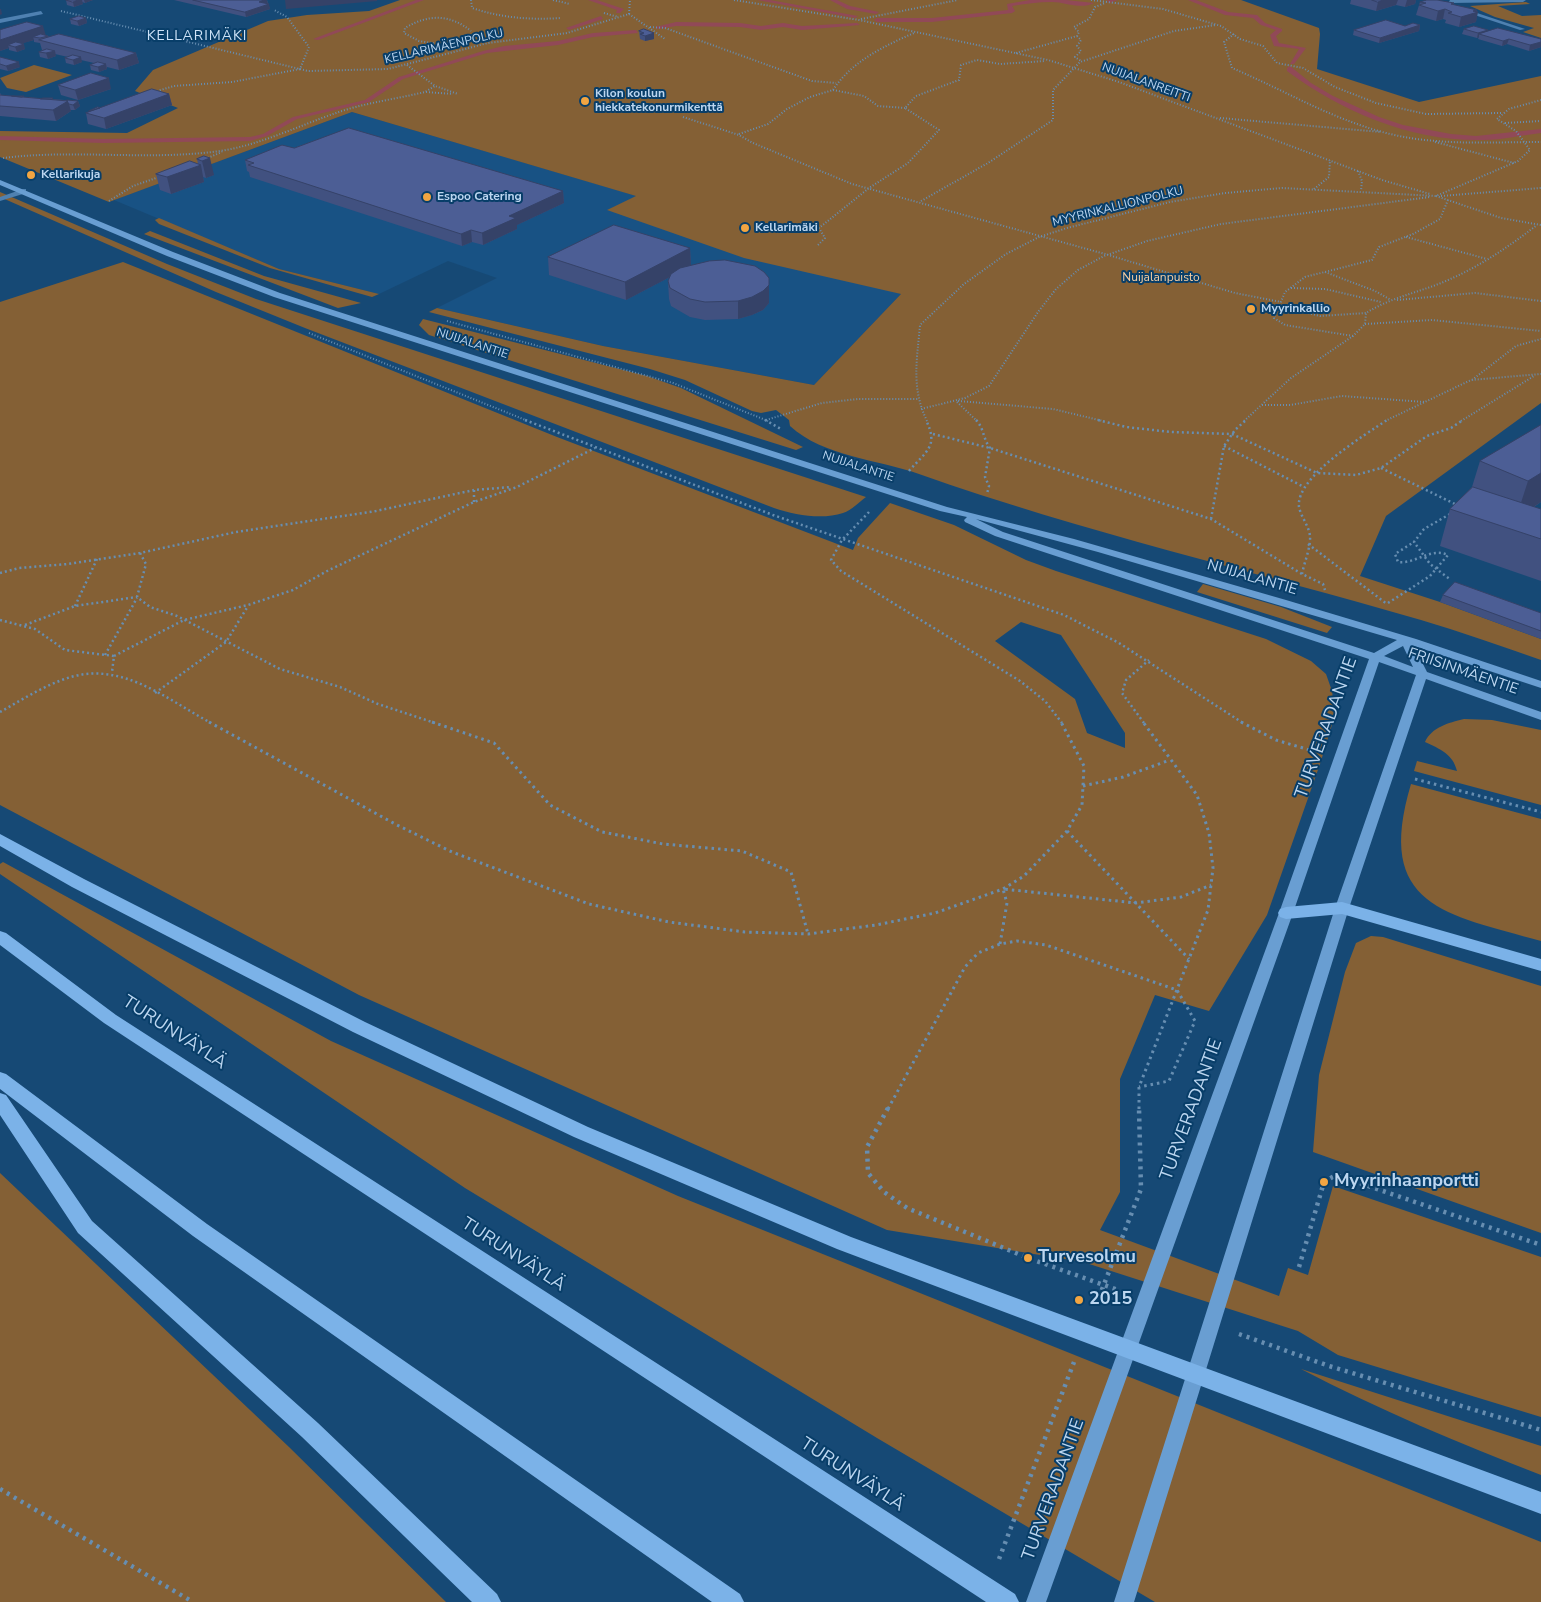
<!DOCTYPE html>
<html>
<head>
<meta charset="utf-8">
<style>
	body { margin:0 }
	canvas { display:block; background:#164975 }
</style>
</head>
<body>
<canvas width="1541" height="1602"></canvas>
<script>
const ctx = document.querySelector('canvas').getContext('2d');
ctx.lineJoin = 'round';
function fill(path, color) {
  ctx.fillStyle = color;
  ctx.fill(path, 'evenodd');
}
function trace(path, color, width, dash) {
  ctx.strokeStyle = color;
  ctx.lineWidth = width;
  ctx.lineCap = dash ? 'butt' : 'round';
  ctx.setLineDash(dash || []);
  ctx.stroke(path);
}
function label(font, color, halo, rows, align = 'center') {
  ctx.font = font + ' "Nunito Sans",sans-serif';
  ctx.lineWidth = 4;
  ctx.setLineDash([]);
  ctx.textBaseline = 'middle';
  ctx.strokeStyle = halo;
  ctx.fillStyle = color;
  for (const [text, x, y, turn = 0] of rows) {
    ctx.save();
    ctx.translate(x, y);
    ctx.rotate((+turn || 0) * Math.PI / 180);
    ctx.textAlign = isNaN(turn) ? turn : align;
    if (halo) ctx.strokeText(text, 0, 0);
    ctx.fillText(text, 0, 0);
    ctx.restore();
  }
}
fill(new Path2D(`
	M352 112 637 196 608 210 901 294 814 385 603 346 437 308 497 278 448 261 379 294 279 269 114 200Z`), '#185284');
fill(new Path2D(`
	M400 0H1241L1319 28 1320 34 1317 69 1419 102 1541 76V403L1386 516 1360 576 1440 602 1541 639V660C1501 646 1461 632 1421 620 1253 571 1083 532 919 474 877 459 824 457 790 426L789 420 776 410 761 413 752 411 685 380 650 369 429 312 437 308 603 346 814 385 901 294 744 258 607 210 636 196 352 112 109 202 0 157V131L127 133 178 108 135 91 153 70 268 21 307 15 369 11Z
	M1526 2 1530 4 1498 6 1522 16 1541 15V38L1523 32 1534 28 1495 17 1470 6Z
	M34 65 72 75 26 92 7 88 0 78Z
	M0 192 167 264 256 299 866 497C859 502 852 510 843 513 822 520 795 515 774 508L305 328 216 292 0 197Z
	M159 218 279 269 379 294 372 297 270 268 159 224 155 220Z
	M150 231 264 276 361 303 338 308 144 234Z
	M123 262 557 437 853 550 858 538 890 503 954 525 1026 560 1056 571 1266 639 1311 661 1326 674 1332 691 1335 715 1320 764 1267 915 1209 1011 1155 995 1120 1079V1192L1100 1230 1279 1296 1288 1268 1308 1275 1333 1186 1541 1257V1417L1338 1355 1298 1331 1083 1262 887 1230 359 995 0 805V302ZM1021 622 1061 635 1125 733V748L1087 733 1075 699 995 641Z
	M423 319 647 376 681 388 803 447 796 450 429 335 419 325Z
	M1203 584 1281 607 1332 627 1327 633 1197 592Z
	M1464 719 1492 720 1541 730V805L1414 771 1417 761 1457 771C1453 754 1440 749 1425 742 1432 727 1448 723 1464 719Z
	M1411 784 1541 819V941C1446 914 1374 907 1411 784Z
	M3 862 331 1041 678 1196 1541 1542V1602H1155L877 1438 465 1188 0 874V864Z
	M1371 936 1383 937 1541 986V1233L1313 1152 1319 1075 1345 972 1356 943Z
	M0 1173 289 1447 446 1602H0Z
	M1301 1369 1541 1446V1475C1459 1443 1379 1410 1301 1369Z`), '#846035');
fill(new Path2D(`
	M416 0H424L318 40 313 39Z
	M588 0H597L624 9 620 13H616L617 10Z
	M757 0H770L858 16 855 18Z
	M830 0H837L850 6 879 12 876 14 847 9Z
	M1030 0H1066L1094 3C1081 10 1065 2 1052 2 1038 2 1025 4 1012 6L1015 11 1012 13 932 22H877L874 20 877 18H932L1008 10 1007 4Z
	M1107 0H1118L1109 3Z
	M1188 0H1196L1228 12 1257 15 1265 23 1282 29V31L1276 36 1279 43 1306 48 1294 64H1290L1299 49 1274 46 1270 35 1276 30 1261 25 1253 18 1225 15Z
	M601 16 603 19 569 30 566 28Z
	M676 22 740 23 761 26 783 23 802 26 857 23 860 25 802 30 783 27 761 30 740 27 676 26 658 29 655 27Z
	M636 30 638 33 593 37 558 45 487 53 403 79 369 102 297 119 267 136 250 141 103 143 0 140V136L103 139 250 137 263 134 293 117 365 100 399 77 483 51 504 46 558 41 593 33Z
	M1290 66 1311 83 1333 96 1379 117 1403 125 1451 134 1476 136 1541 129V133C1522 135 1503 140 1484 140 1413 142 1344 113 1287 71V68Z`), '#914957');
trace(new Path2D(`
	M471 0 472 8C502 18 530 20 561 18
	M553 0 570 4
	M734 0 859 20 1048 60 1119 82 1382 180 1430 194
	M1091 0 1163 9 1221 26 1240 39 1263 46 1277 63 1303 68 1335 87 1376 103 1426 114 1501 113
	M61 11 308 71 388 69 488 43 567 33 629 14
	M604 13 618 17
	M629 14 665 39
	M629 14 630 0
	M861 19 958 0
	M650 27 665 28 812 81 836 83
	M1234 34 1224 42 1232 68C1284 90 1329 118 1386 133 1436 146 1489 142 1541 142
	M1077 36 1081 40 1077 46 1081 51 1075 57 1081 61
	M184 41 212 31
	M437 44 419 41 404 33 405 28C428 14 450 14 471 31
	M1016 53 1077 36 1079 32 1074 27 1089 19 1095 7 1105 3
	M407 65 435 86 458 94
	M833 90 864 96 878 106 905 108
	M154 92 174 86 232 82 300 69 309 47 287 17 274 10
	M426 92 453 94
	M683 117 739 135 753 143 852 184 1105 254 1235 293 1281 302
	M1220 118 1381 132
	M1505 123 1541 121
	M739 134 768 124 787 109 810 97 833 90C851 62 884 46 914 33
	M1435 142 1514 163
	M3 158C75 149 148 161 220 151 260 145 298 126 336 113 364 103 396 99 425 92L435 86
	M205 159 222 152
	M1358 171 1362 181 1361 191
	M1314 189 1329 177 1330 160
	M1436 196 1501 218 1541 225
	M1441 196 1541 188
	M109 201 133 186 159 177
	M921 201 988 163 1053 120V90L1080 62 1174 31 1216 25
	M1406 237 1487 259
	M818 245 825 238 819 228 869 188 908 163 939 130 905 108 916 96 959 80 961 65 977 60 1000 64 1045 61
	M1325 272 1375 291 1391 300
	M1291 288 1325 289 1381 302
	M1397 300 1475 293 1541 301
	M1279 306 1320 316 1366 313
	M447 321 673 383 768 421
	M1365 324 1432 320 1541 331
	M309 333 528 421
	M1353 336 1285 325 1274 318 1285 292 1305 277 1372 260 1379 247 1413 234 1440 219 1448 200
	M1472 380 1516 346 1541 339
	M958 401 1053 409 1103 421
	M957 402 977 421
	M1262 405H1290L1342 396 1425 402
	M921 409 965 398 989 386 1038 312 1056 289 1078 270 1104 256 1147 241 1221 224 1430 197
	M766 420 822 403 858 399H918
	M927 421C911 388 917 360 920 325L964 284 1006 254 1039 237 1067 228 1170 202 1225 193 1282 188 1436 196 1518 161 1530 150 1516 131 1497 119 1509 109 1541 100
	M1244 421 1291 378 1353 336 1365 324 1366 313C1390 298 1416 293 1441 283 1476 269 1507 248 1537 225
	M1385 421 1471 380 1541 374
	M1461 421 1534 376`), '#678eb1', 2, [1, 2]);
trace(new Path2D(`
	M525 420 773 515 1064 615 1119 643 1243 723
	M765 420 781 429
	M976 420C984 428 983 439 990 448L985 477 989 486 987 494
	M1098 420 1126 427 1171 432 1232 434 1317 473 1356 475 1381 468 1427 436 1451 428 1463 420
	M933 434 990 448 1211 519 1302 574 1323 584 1325 590
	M1224 446 1304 487
	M1381 468 1459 506
	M909 471C926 451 939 447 926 420
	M474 502V490L511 487
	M869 512 842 540 831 560 841 571 1020 681 1045 701 1062 723
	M1450 514 1424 529 1414 542 1430 564 1451 580
	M1211 519 1224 446 1235 430 1246 420
	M1308 544 1387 604
	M140 553 146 564 137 597 150 607 177 616 280 669 340 687 378 704 435 723
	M0 573 19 568 68 564 140 553 236 532 376 511 474 490
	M1302 574C1304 563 1311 547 1310 536 1309 526 1301 517 1299 507 1295 477 1365 435 1387 420
	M1388 603 1430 576 1448 555C1430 547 1417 564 1398 562L1395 554 1414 542
	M75 606 97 559
	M0 620 35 629 65 650 114 656 112 672
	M25 625 75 606 137 597
	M105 655 137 598
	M114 656 184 620 248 605 293 590 329 570 474 502 517 487 595 448
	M155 693 226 642 248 606
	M0 712C20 701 40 688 62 680 118 658 163 697 211 723
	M1144 723 1122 693 1126 680 1149 660`), '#678eb1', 2.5, [2, 3]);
trace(new Path2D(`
	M209 722 397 825 452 852 589 904 669 922 745 932 808 934 876 925 935 913 1003 889 1024 876 1067 831 1082 805 1084 766 1061 722
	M432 722 494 743 550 805 602 832 663 844 742 851 791 872 808 934
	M1241 722 1276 740 1313 751
	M1415 779 1541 812
	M1083 786 1123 777 1170 760
	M1067 831 1189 959
	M1000 944 1007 903 1003 889 1136 903 1181 897 1211 885
	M888 1109 965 967 978 953 1000 944 1017 941 1046 945 1177 990 1195 1021 1169 1081 1139 1087
	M1139 1109V1087L1208 910 1213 868 1209 833 1197 795 1143 722`), '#678eb1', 3, [2.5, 4]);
trace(new Path2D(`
	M888 1108 867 1147 868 1173 884 1192 907 1208 1028 1258 1118 1290
	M1299 1267 1324 1182 1336 1175 1541 1245
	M1096 1305 1141 1189 1139 1108
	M1239 1334 1329 1366 1541 1430
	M0 1489 193 1602
	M999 1559 1074 1362`), '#678eb1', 4.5, [3, 5]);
fill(new Path2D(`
	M1429 0H1438L1525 29 1520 30Z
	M1450 0H1526L1523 2 1448 3Z
	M41 11 43 14 0 23V19Z
	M23 189H26V193L0 201V197Z`), '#4f81b1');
fill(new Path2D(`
	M0 180 173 252 280 293 947 507 1074 539 1286 600 1416 639 1541 681V688L1414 646 1427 672 1541 712V720L1426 679 1349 908 1134 1602H1114L1335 908 1416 675 1379 662 1293 913 1046 1602H1026L1279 913 1369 659 995 536 965 522 964 520 967 517 940 511 274 297 167 256 0 185ZM976 519 1098 552 1397 640 1374 653 1003 532ZM1403 646 1413 667 1384 656Z`), '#699ed2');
fill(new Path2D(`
	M0 834 84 879 365 1022 588 1127 851 1237 1541 1492V1514L837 1249 574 1137 353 1032 72 887 0 846Z
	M1342 902 1541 959V971L1342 914 1286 919 1280 917 1278 913 1280 909 1286 907Z
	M0 931 6 933 116 1015 1015 1594 1019 1602H986L104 1023 0 945Z
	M0 1072 6 1074 207 1224 740 1594 744 1602H712L193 1236 0 1089Z
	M0 1093 6 1095 92 1221 318 1423 497 1594 501 1602H472L302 1437 78 1233 0 1115Z`), '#7bb2e8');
fill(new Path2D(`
	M66 0H93L85 3 82 2 83 4 74 7 67 5Z
	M174 0H267L270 9 246 17Z
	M1351 0H1416L1415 4 1405 7 1396 5 1376 11 1350 4Z
	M1420 2 1454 3 1453 5 1477 10 1476 22 1459 27 1445 23 1446 20 1443 19 1436 21 1416 15Z
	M86 18 87 23 79 26 71 24 70 19Z
	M1420 25 1419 31 1379 43 1353 35 1354 30Z
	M644 29 654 39 645 41 640 39 639 31Z
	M1464 29 1541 39V47L1529 51 1507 44 1502 46 1478 39 1479 37 1477 38 1462 34Z
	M0 30 46 35 48 36 49 37 136 53 139 63 119 70 107 67V69L99 72 91 70 90 65 94 63 81 60 82 62 74 65 66 63 65 58 68 57 55 54 56 56 48 59 40 57 39 52 43 50H42L40 43 34 42V40L22 43 25 49 17 52 9 50V48L0 51Z
	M0 57 20 67 8 71 0 69Z
	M58 85 111 89 78 100 61 95Z
	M0 93 2 96H24V97L78 101 80 106 75 110H70L71 111 56 121 0 116Z
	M169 94 172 105 106 129 88 124 86 113 89 112V111L100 108Z
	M294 148 563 191 564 203 517 225V229L483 245 472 242 462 246 250 177 249 172 247 171 245 160Z
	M204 156 214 175 206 178 203 177 204 182 171 194 160 190 156 174 198 164 197 159Z
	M690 248 691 265 769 296V303L763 310 752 315 738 319 705 320 690 317 671 306 669 299 668 281 670 277 626 300 549 275 548 257Z
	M1541 425V502L1534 507 1541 509V581L1440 546 1450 509 1472 487 1480 461Z
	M1443 595 1541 613V639L1440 602Z`), '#415180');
fill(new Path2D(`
	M78 0H82L83 4 74 7 73 2Z
	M84 0H93L85 3Z
	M264 0H267L268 4 259 2Z
	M285 0H377V1L286 9Z
	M1383 0H1398L1396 5 1376 11 1378 2Z
	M1407 0H1416L1415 4 1405 7Z
	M269 4 270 9 246 17 245 12Z
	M0 9H1L2 14 0 15Z
	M1445 9 1443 19 1436 21 1438 11Z
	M1477 10 1476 13 1478 12 1476 22 1459 27 1461 17Z
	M86 18 87 23 79 26 77 21Z
	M1420 25 1419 31 1379 43 1380 38Z
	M43 26 46 36 33 37 34 40 14 46 8 45 9 48 0 51V40Z
	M1488 30 1487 35 1479 34V37L1477 38 1478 33Z
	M654 33V39L645 41V36Z
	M1509 39 1507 44 1502 46 1503 41Z
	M1541 42V47L1529 51 1530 45Z
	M24 44 25 49 17 52 15 47Z
	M55 51 56 56 48 59 46 53Z
	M136 53 139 63 119 70 117 60Z
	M81 57 82 62 74 65 73 60Z
	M19 62 20 67 8 71 6 66Z
	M106 64 107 69 99 72 98 67Z
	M109 78 111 89 78 100 75 90Z
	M169 94 172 105 106 129 104 118Z
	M68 101 71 111 56 121 53 110Z
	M78 101 80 106 75 110 73 105Z
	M210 158 214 175 206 178 202 161Z
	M201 165 204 182 171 194 167 177Z
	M563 191 564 203 517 225V229L483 245 482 233 509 216Z
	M471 230 472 242 462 246 461 234Z
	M690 248 691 266 626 300 625 282Z
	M769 278V303L763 310 752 315 738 319V301Z
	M1541 473V502L1516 518 1528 481Z`), '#354268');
const building = new Path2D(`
	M66 0H78L73 2Z
	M193 0H264L259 2 269 4 245 12Z
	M1372 0H1383L1378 2Z
	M1427 0H1437L1454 3 1451 4 1477 10 1473 11 1478 12 1461 17 1448 13 1452 12 1445 9 1438 11 1419 5 1426 3 1420 2Z
	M79 16 86 18 77 21 70 19Z
	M1386 20 1405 26 1413 23 1420 25 1380 38 1354 30Z
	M27 22 43 26 0 40V30Z
	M1474 26 1488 30 1478 33 1464 29Z
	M1498 28 1541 39V42L1530 45 1509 39 1503 41 1479 34Z
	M644 29 654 33 645 36 640 34 644 33 639 31Z
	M41 34 48 36 40 38 33 37Z
	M59 34 136 53 117 60 39 40Z
	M16 42 24 44 15 47 8 45Z
	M47 49 55 51 46 53 39 52Z
	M73 55 81 57 73 60 65 58Z
	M0 57 19 62 6 66 0 64Z
	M98 62 106 64 98 67 90 65Z
	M91 73 109 78 75 90 58 85Z
	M152 89 169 94 104 118 86 113Z
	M0 95 68 101 53 110 0 106Z
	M12 96H24L22 97Z
	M43 98H53L52 99H41Z
	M67 100 78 101 73 105 69 104Z
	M98 107 100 108 90 111H89Z
	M349 128 563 191 509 216 516 218 482 233 471 230 461 234 248 165 254 163 245 160 282 145 294 148Z
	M204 156 210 158 202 161 197 159Z
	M190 161 201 165 167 177 156 174Z
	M614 225 690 248 625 282 548 257Z
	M725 260 755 266 764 272 769 278V285L763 291 752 297 738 301 705 302 690 299 670 288 668 281 671 274 680 268 709 261Z
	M1541 425V473L1528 481 1480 461Z
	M1473 487 1541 509V539L1450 509Z
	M1455 582 1541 613V631L1443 595Z`);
fill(building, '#4c5e95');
trace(building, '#354268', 1);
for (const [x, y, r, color] of [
	[585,101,5,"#f2a542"],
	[31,175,5,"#f2a542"],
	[427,197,5,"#f2a542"],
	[745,228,5,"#f2a542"],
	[1251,309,5,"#f2a542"],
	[1324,1182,5,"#f2a542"],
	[1028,1258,5,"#f2a542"],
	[1079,1300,5,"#f2a542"]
]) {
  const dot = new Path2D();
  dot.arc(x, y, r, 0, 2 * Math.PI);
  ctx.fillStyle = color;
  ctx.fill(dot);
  trace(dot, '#083e69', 2);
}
label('12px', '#bcd6f0', '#083e69', [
	["KELLARIMÄENPOLKU",444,47,-13],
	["NUIJALANREITTI",1146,83,20],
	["MYYRINKALLIONPOLKU",1118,207,-14],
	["NUIJALANTIE",472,344,18],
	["NUIJALANTIE",858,467,18]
]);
label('bold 12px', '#bcd6f0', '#083e69', [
	["Kilon koulun",595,94],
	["hiekkatekonurmikenttä",595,108],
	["Kellarikuja",41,175],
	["Espoo Catering",437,197],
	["Kellarimäki",755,228],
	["Myyrinkallio",1261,309]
], 'left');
label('12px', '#f9cfa1', '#083e69', [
	["Nuijalanpuisto",1161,278]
]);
ctx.letterSpacing = '1px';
label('14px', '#cee3f8', '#083e69', [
	["KELLARIMÄKI",197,37]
]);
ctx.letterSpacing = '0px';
label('15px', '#bcd6f0', '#083e69', [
	["NUIJALANTIE",1252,578,16],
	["FRIISINMÄENTIE",1463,672,19]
]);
label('18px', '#bcd6f0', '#083e69', [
	["TURVERADANTIE",1327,728,-70],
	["TURUNVÄYLÄ",174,1033,33],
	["TURVERADANTIE",1192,1110,-70],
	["TURUNVÄYLÄ",513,1255,33],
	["TURUNVÄYLÄ",852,1475,33],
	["TURVERADANTIE",1054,1490,-70]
]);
label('bold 18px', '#bcd6f0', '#083e69', [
	["Myyrinhaanportti",1334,1182],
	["Turvesolmu",1038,1258],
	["2015",1089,1300]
], 'left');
</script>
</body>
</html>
